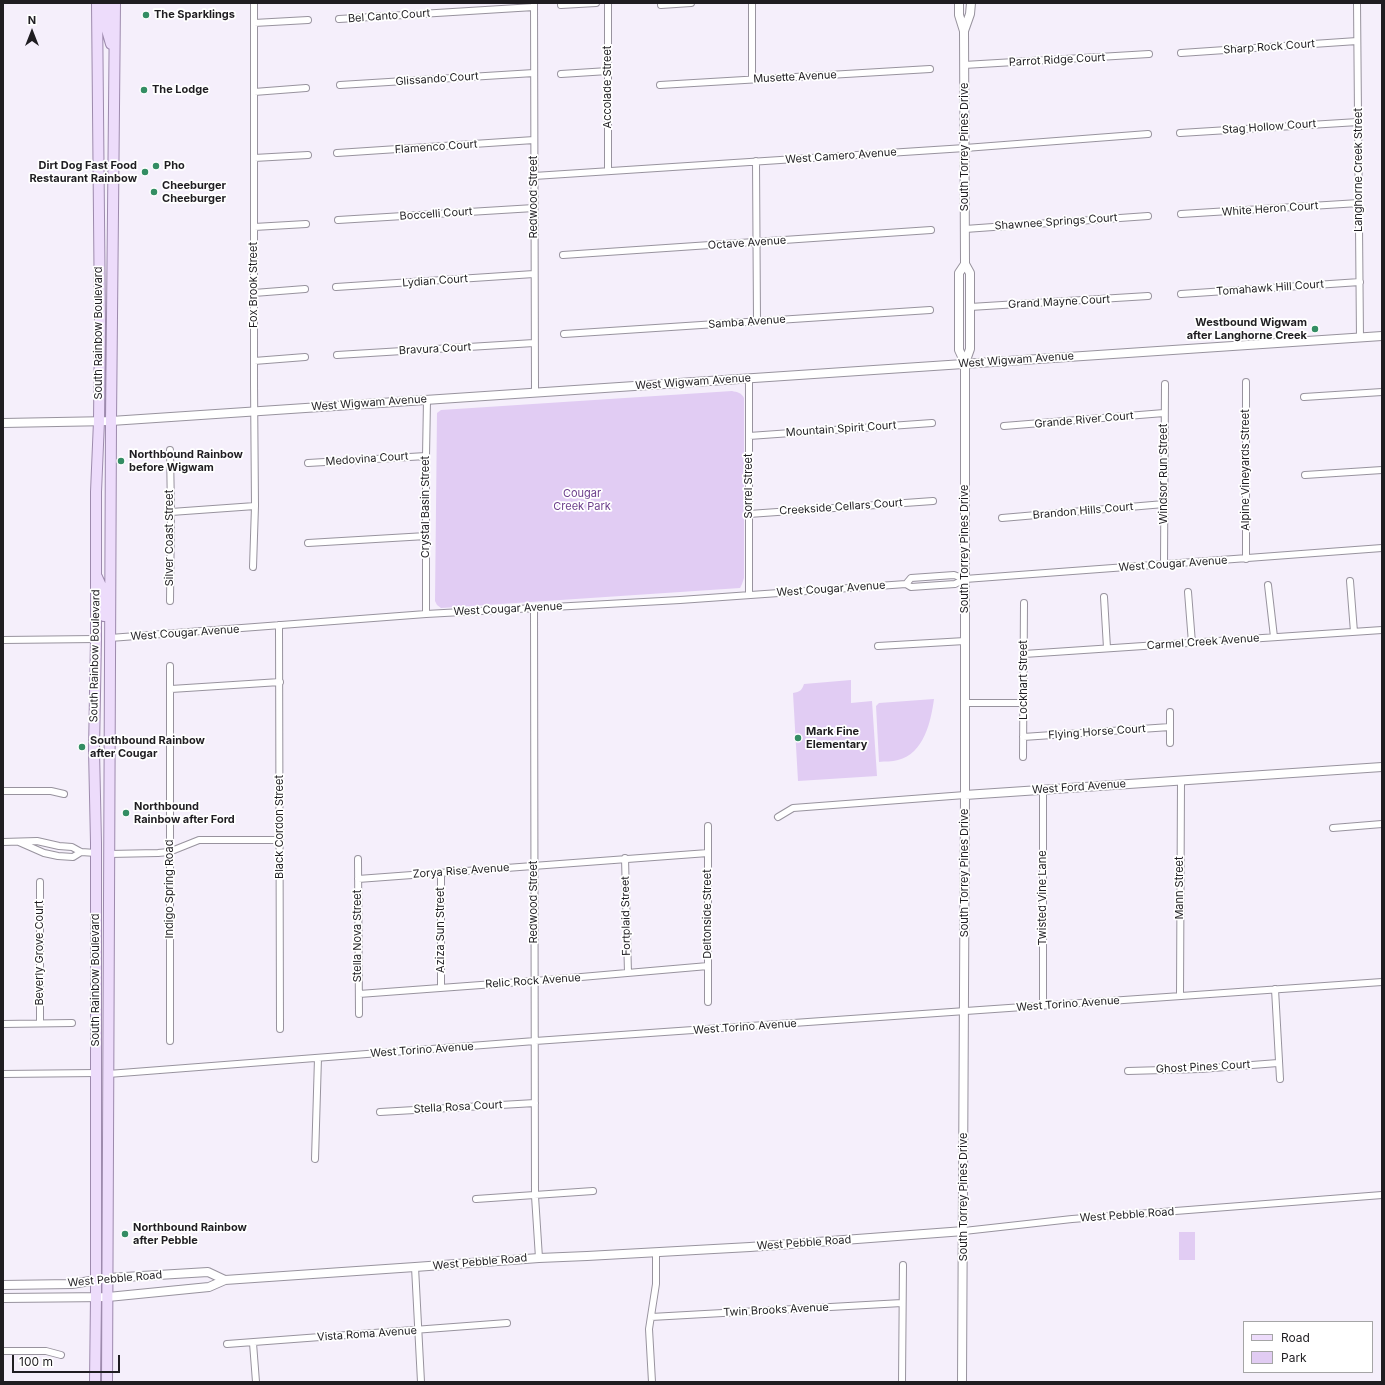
<!DOCTYPE html>
<html>
<head>
<meta charset="utf-8">
<style>
	body { margin:0 }
	#map { position:relative; width:1385px; height:1385px; overflow:hidden; background:#f5effb; font-family:Inter,sans-serif }
	canvas { display:block }
	.frame { position:absolute; inset:0; border:4px solid #1f1d21; pointer-events:none }
	.legend { position:absolute; left:1243px; top:1321px; width:130px; height:52px; box-sizing:border-box; background:#fff; border:1px solid #a5a5a6; margin:0; padding:5px 7px; list-style:none; font-size:12px; color:#1f1d21 }
	.legend li { display:flex; align-items:center; gap:8px; height:20px }
	.legend b { width:20px; border:1px solid #a5a5a6 }
	.north { position:absolute; left:12px; top:12px; width:40px; height:40px; -webkit-text-stroke:3px #fff; paint-order:stroke; rotate:0deg; font-size:11px; font-weight:700; line-height:16px; text-align:center; color:#1f1d21 }
	.north::after { content:''; display:block; margin:auto; width:14px; height:18px; background:#1f1d21; clip-path:polygon(50% 0,100% 100%,50% 72%,0 100%) }
	.scale { position:absolute; left:12px; top:1355px; width:108px; height:18px; box-sizing:border-box; border:2px solid #1f1d21; border-top:0; padding-left:5px; font-size:12px; line-height:14px; white-space:nowrap; color:#1f1d21; -webkit-text-stroke:3px #fff; paint-order:stroke }
</style>
</head>
<body>
<div id="map">
<canvas width="1385" height="1385"></canvas>
<div class="frame"></div>
<ul class="legend">
<li><b style="height:5px;background:#eddcfb"></b>Road</li>
<li><b style="height:11px;background:#e1ccf3"></b>Park</li>
</ul>
<div class="north">N</div>
<div class="scale">100 m</div>
</div>
<script>
const ctx = document.querySelector('canvas').getContext('2d');
ctx.lineJoin = 'round';
function fill(path, color) {
  ctx.fillStyle = color;
  ctx.fill(path, 'evenodd');
}
function trace(path, color, width, dash) {
  ctx.strokeStyle = color;
  ctx.lineWidth = width;
  ctx.lineCap = dash ? 'butt' : 'round';
  ctx.setLineDash(dash || []);
  ctx.stroke(path);
}
function label(font, color, halo, rows, align = 'center') {
  ctx.font = font + ' Inter,sans-serif';
  ctx.lineWidth = 3.5;
  ctx.setLineDash([]);
  ctx.textBaseline = 'middle';
  ctx.strokeStyle = halo;
  ctx.fillStyle = color;
  for (const [text, x, y, turn = 0] of rows) {
    ctx.save();
    ctx.translate(x, y);
    ctx.rotate((+turn || 0) * Math.PI / 180);
    ctx.textAlign = isNaN(turn) ? turn : align;
    if (halo) ctx.strokeText(text, 0, 0);
    ctx.fillText(text, 0, 0);
    ctx.restore();
  }
}
fill(new Path2D(`
	M732 391C737 392 742 393 744 398V578L742 584 740 588 441 608 437 605 435 601 437 413 441 410Z
	M851 680V703L872 701 877 776 798 781 793 693C800 692 802 690 804 684Z
	M934 699C931 721 924 754 898 760 892 762 885 761 879 762L876 706 879 703Z
	M1179 1232H1195V1260H1179Z`), '#e1ccf3');
const minor = new Path2D(`
	M534 3 535 392
	M608 3V171
	M1357 3 1360 338
	M561 5 596 3
	M661 5 691 3
	M339 19 534 7
	M254 23 308 20
	M1181 53 1357 41
	M964 65 1149 54
	M561 74 608 71
	M752 79V3
	M340 85 534 73
	M660 85 930 69
	M254 92 306 88
	M1180 133 1358 122
	M337 153 534 140
	M254 158 308 155
	M756 161 757 321
	M534 176 965 148 1148 134
	M1181 214 1359 203
	M338 220 534 208
	M254 227 306 224
	M965 229 1148 216
	M563 255 931 230
	M336 287 534 274
	M254 293 305 289
	M1181 294 1360 282
	M970 307 1148 296
	M564 334 930 310
	M337 355 534 343
	M254 361 305 357
	M1246 382V559
	M1304 397 1382 392
	M1004 426 1164 413
	M749 436 932 423
	M308 463 426 456
	M1305 475 1382 470
	M171 512 255 506
	M749 514 933 501
	M1002 518 1164 504
	M308 543 426 536
	M1164 564 1165 384
	M253 567 255 506 254 384V3
	M1350 581 1354 632
	M906 584 911 578 954 575 965 579
	M1268 585 1274 637
	M1188 592 1192 643
	M749 595V378
	M1104 597 1107 648
	M170 601 171 512 170 450
	M534 608 535 1196 539 1258
	M426 614V456L427 400
	M279 625 280 1029
	M110 638 426 614 680 600 906 584 911 587 955 584 965 579 1382 548
	M3 640 96 639
	M878 646 965 641
	M1024 654 1382 630
	M170 666V1041
	M171 689 280 682
	M965 703H1023
	M1170 712V743
	M1023 737 1170 727
	M1023 757 1024 603
	M1043 790V1006
	M3 791H51L64 794
	M778 817 793 808 965 795
	M708 826V1002
	M1333 828 1382 824
	M3 842 37 841 59 846 72 847 81 852 96 853
	M19 842 44 853 58 856 73 857 81 852
	M109 854 158 853 169 852 199 840H280
	M625 858 628 973
	M358 859 359 1014
	M441 873V988
	M358 879 708 853
	M40 882V1023
	M1275 989 1280 1079
	M359 994 535 981 708 966
	M1180 996 1181 780
	M3 1024 72 1023
	M1128 1071 1200 1069 1278 1063
	M3 1074 96 1073
	M108 1074 535 1041 1382 982
	M380 1112 535 1103
	M315 1159 318 1058
	M476 1199 593 1191
	M964 1231 1072 1219 1382 1195
	M415 1267 421 1382
	M651 1317 902 1303
	M253 1343 256 1382
	M227 1344 507 1323
	M3 1351H46L61 1355
	M652 1382 649 1329 656 1284V1253
	M902 1382 903 1265`);
const tertiary = new Path2D(`
	M959 3V15L964 31 965 264 970 273V349L965 363V795L962 1382
	M964 31 970 14 971 3
	M965 264 959 273V350L965 363
	M3 423 111 421 1382 336
	M965 795 1382 767
	M225 1280 415 1267 539 1258 587 1256 750 1247 964 1231
	M3 1285 72 1284 108 1278 208 1272 225 1280 209 1287 108 1297 3 1298`);
const primary = new Path2D(`
	M105 3V23L111 44
	M97 577 103 590 104 616
	M95 1382 96 1297V843L94 750 96 639V492L99 421 100 324 97 3
	M107 1382 111 421 115 3`);
trace(minor, '#98939e', 8);
trace(tertiary, '#98939e', 10);
trace(primary, '#9d8aad', 12);
trace(minor, '#fff', 6);
trace(tertiary, '#fff', 8);
trace(primary, '#eddcfb', 10);
for (const [x, y, r, color] of [
	[146,15,4,"#338d63"],
	[144,90,4,"#338d63"],
	[156,166,4,"#338d63"],
	[145,172,4,"#338d63"],
	[154,192,4,"#338d63"],
	[1315,329,4,"#338d63"],
	[121,461,4,"#338d63"],
	[798,738,4,"#338d63"],
	[82,747,4,"#338d63"],
	[126,813,4,"#338d63"],
	[125,1234,4,"#338d63"]
]) {
  const dot = new Path2D();
  dot.arc(x, y, r, 0, 2 * Math.PI);
  ctx.fillStyle = color;
  ctx.fill(dot);
  trace(dot, '#fff', 1.5);
}
label('bold 11px', '#1f1d21', '#fff', [
	["The Sparklings",154,15],
	["The Lodge",152,90],
	["Dirt Dog Fast Food",137,166,"right"],
	["Restaurant Rainbow",137,179,"right"],
	["Pho",164,166],
	["Cheeburger",162,186],
	["Cheeburger",162,199],
	["Westbound Wigwam",1307,323,"right"],
	["after Langhorne Creek",1307,336,"right"],
	["Northbound Rainbow",129,455],
	["before Wigwam",129,468],
	["Mark Fine",806,732],
	["Elementary",806,745],
	["Southbound Rainbow",90,741],
	["after Cougar",90,754],
	["Northbound",134,807],
	["Rainbow after Ford",134,820],
	["Northbound Rainbow",133,1228],
	["after Pebble",133,1241]
], 'left');
label('11px', '#1f1d21', '#fff', [
	["Bel Canto Court",389,16,-4],
	["Sharp Rock Court",1269,47,-4],
	["Parrot Ridge Court",1057,60,-3],
	["Musette Avenue",795,77,-3],
	["Glissando Court",437,79,-4],
	["Accolade Street",608,87,-90],
	["Stag Hollow Court",1269,127,-4],
	["Flamenco Court",436,147,-4],
	["South Torrey Pines Drive",965,147,-90],
	["West Camero Avenue",841,156,-4],
	["Langhorne Creek Street",1359,170,-90],
	["Redwood Street",534,197,-90],
	["White Heron Court",1270,209,-4],
	["Boccelli Court",436,214,-4],
	["Shawnee Springs Court",1056,222,-4],
	["Octave Avenue",747,243,-4],
	["Lydian Court",435,281,-4],
	["Fox Brook Street",254,285,-90],
	["Tomahawk Hill Court",1270,288,-4],
	["Grand Mayne Court",1059,302,-3],
	["Samba Avenue",747,322,-4],
	["South Rainbow Boulevard",99,333,-90],
	["Bravura Court",435,349,-3],
	["West Wigwam Avenue",1016,360,-4],
	["West Wigwam Avenue",693,382,-4],
	["West Wigwam Avenue",369,403,-4],
	["Grande River Court",1084,420,-5],
	["Mountain Spirit Court",841,429,-4],
	["Medovina Court",367,459,-4],
	["Alpine Vineyards Street",1246,470,-90],
	["Windsor Run Street",1164,474,-90],
	["Sorrel Street",749,486,-90],
	["Crystal Basin Street",426,507,-90],
	["Creekside Cellars Court",841,507,-4],
	["Brandon Hills Court",1083,511,-5],
	["Silver Coast Street",170,538,-90],
	["South Torrey Pines Drive",965,549,-90],
	["West Cougar Avenue",1173,564,-4],
	["West Cougar Avenue",831,589,-4],
	["West Cougar Avenue",508,609,-3],
	["West Cougar Avenue",185,633,-4],
	["Carmel Creek Avenue",1203,642,-4],
	["South Rainbow Boulevard",95,656,-89],
	["Lockhart Street",1024,680,-90],
	["Flying Horse Court",1097,732,-4],
	["West Ford Avenue",1079,787,-4],
	["Black Cordon Street",280,827,-90],
	["Zorya Rise Avenue",461,871,-4],
	["South Torrey Pines Drive",965,873,-90],
	["Mann Street",1180,888,-90],
	["Indigo Spring Road",170,889,-90],
	["Twisted Vine Lane",1043,898,-90],
	["Redwood Street",534,902,-90],
	["Deltonside Street",708,914,-90],
	["Fortplaid Street",626,916,-91],
	["Aziza Sun Street",441,930,-90],
	["Stella Nova Street",358,936,-90],
	["Beverly Grove Court",40,953,-90],
	["South Rainbow Boulevard",96,980,-90],
	["Relic Rock Avenue",533,981,-4],
	["West Torino Avenue",1068,1004,-4],
	["West Torino Avenue",745,1027,-4],
	["West Torino Avenue",422,1050,-4],
	["Ghost Pines Court",1203,1067,-3],
	["Stella Rosa Court",458,1107,-3],
	["South Torrey Pines Drive",964,1197,-90],
	["West Pebble Road",1127,1215,-4],
	["West Pebble Road",804,1243,-4],
	["West Pebble Road",480,1262,-5],
	["West Pebble Road",115,1279,-5],
	["Twin Brooks Avenue",776,1310,-3],
	["Vista Roma Avenue",367,1334,-4]
]);
label('11px', '#6c3f8b', '#fff', [
	["Cougar",582,494],
	["Creek Park",582,507]
]);
</script>
</body>
</html>
